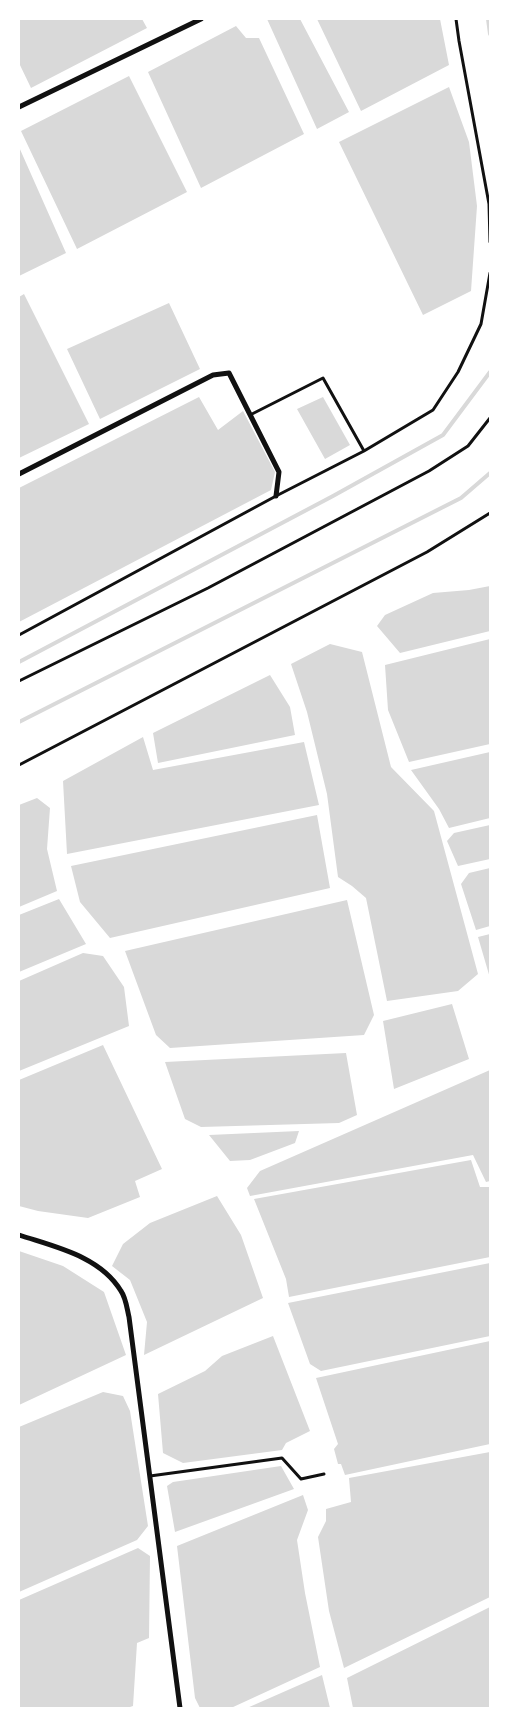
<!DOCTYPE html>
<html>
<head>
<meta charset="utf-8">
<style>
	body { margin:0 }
	#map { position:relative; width:509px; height:1727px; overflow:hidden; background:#fff; font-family:"Archivo Narrow",sans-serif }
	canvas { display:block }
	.frame { position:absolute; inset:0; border:20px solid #fff; pointer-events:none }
</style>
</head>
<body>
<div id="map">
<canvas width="509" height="1727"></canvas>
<div class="frame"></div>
</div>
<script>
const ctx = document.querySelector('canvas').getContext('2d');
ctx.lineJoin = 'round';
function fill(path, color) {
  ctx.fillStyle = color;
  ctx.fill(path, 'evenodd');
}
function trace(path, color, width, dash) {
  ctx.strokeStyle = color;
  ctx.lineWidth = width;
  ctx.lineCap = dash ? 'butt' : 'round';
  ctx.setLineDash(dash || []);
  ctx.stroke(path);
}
fill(new Path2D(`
	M19 19H142L147 28 31 88 19 63Z
	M267 19H300L349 112 317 129Z
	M317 19H440L449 65 361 111Z
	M236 26 246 38H259L304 134 201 188 148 72Z
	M129 76 187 192 77 249 21 131Z
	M449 87 469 142 477 206 471 291 423 315 339 142Z
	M19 147 66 253 19 276Z
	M24 294 89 424 19 458V297Z
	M169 303 200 369 100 419 67 349Z
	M199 397 218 430 243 411 275 472 271 490 19 622V488Z
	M323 397 350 445 325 459 297 409Z
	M490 586V631L400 653 377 626 385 615 433 593 469 590Z
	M490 639V744L409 762 388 710 385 665Z
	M330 644 362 652 391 767 434 811 478 974 458 991 387 1001 366 898 352 886 338 877 327 794 307 712 291 664Z
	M270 675 290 707 295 735 158 763 153 733Z
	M143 737 153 770 304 742 319 805 67 854 63 781Z
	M490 752V818L449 828 439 809 411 770Z
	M37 798 50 808 47 849 57 891 19 907V805Z
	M317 815 330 888 110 938 80 902 71 866Z
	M490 825V859L458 866 447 841 454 833Z
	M490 868V926L476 930 461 884 469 873Z
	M59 899 86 944 19 972V915Z
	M347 900 374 1015 364 1035 170 1048 156 1035 125 951Z
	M490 934V978L478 937Z
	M83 953 103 956 124 987 129 1026 19 1071V981Z
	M452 1004 469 1059 394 1089 383 1021Z
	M103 1045 162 1169 135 1181 140 1197 88 1218 38 1211 19 1206V1080Z
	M346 1053 357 1115 339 1123 201 1127 185 1119 165 1062Z
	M490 1070V1181L486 1182 473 1155 250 1196 247 1188 260 1171Z
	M299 1131 295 1143 250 1160 230 1161 209 1135Z
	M471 1160 480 1187H490V1257L289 1297 286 1279 254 1199Z
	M217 1196 241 1235 263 1298 144 1355 147 1322 130 1280 112 1266 123 1244 150 1223Z
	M19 1251 63 1266 104 1292 126 1355 19 1405Z
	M490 1263V1336L321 1371 310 1364 288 1303Z
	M273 1336 310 1431 286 1443 282 1450 183 1463 163 1453 158 1394 205 1371 222 1356Z
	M490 1341V1444L345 1475 341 1464H338L334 1449 338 1444 316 1378Z
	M103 1392 123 1396 130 1411 148 1526 137 1540 19 1592V1427Z
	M490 1452V1597L344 1668 329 1611 318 1537 326 1521V1509L351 1502 349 1478Z
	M281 1466 294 1489 175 1532 167 1486 173 1482Z
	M303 1495 308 1510 297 1540 305 1593 320 1667 231 1708H200L195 1698 177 1546Z
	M138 1548 150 1556 149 1638 137 1643 133 1706 127 1708H19V1600Z
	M490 1607V1708H353L347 1678Z
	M322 1675 330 1708H247Z`), '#d9d9d9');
trace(new Path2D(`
	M488 19 490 34
	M19 662 333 496 443 435 490 372
	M19 722 461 498 490 473`), '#d9d9d9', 4);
trace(new Path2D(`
	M456 19 459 41 489 204 490 242
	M250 415 323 378 364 451
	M19 635 276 496 364 451 433 410 458 372 481 324 490 273
	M19 681 208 588 429 471 468 446 490 418
	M19 765 427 552 490 513
	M150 1476 282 1458 301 1479 324 1474`), '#111', 3);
trace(new Path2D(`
	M19 107 201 19
	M19 474 213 375 229 373 279 472 276 496
	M19 1235C55 1247 100 1256 121 1291 126 1298 127 1309 129 1317L180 1708`), '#111', 5);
</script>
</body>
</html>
